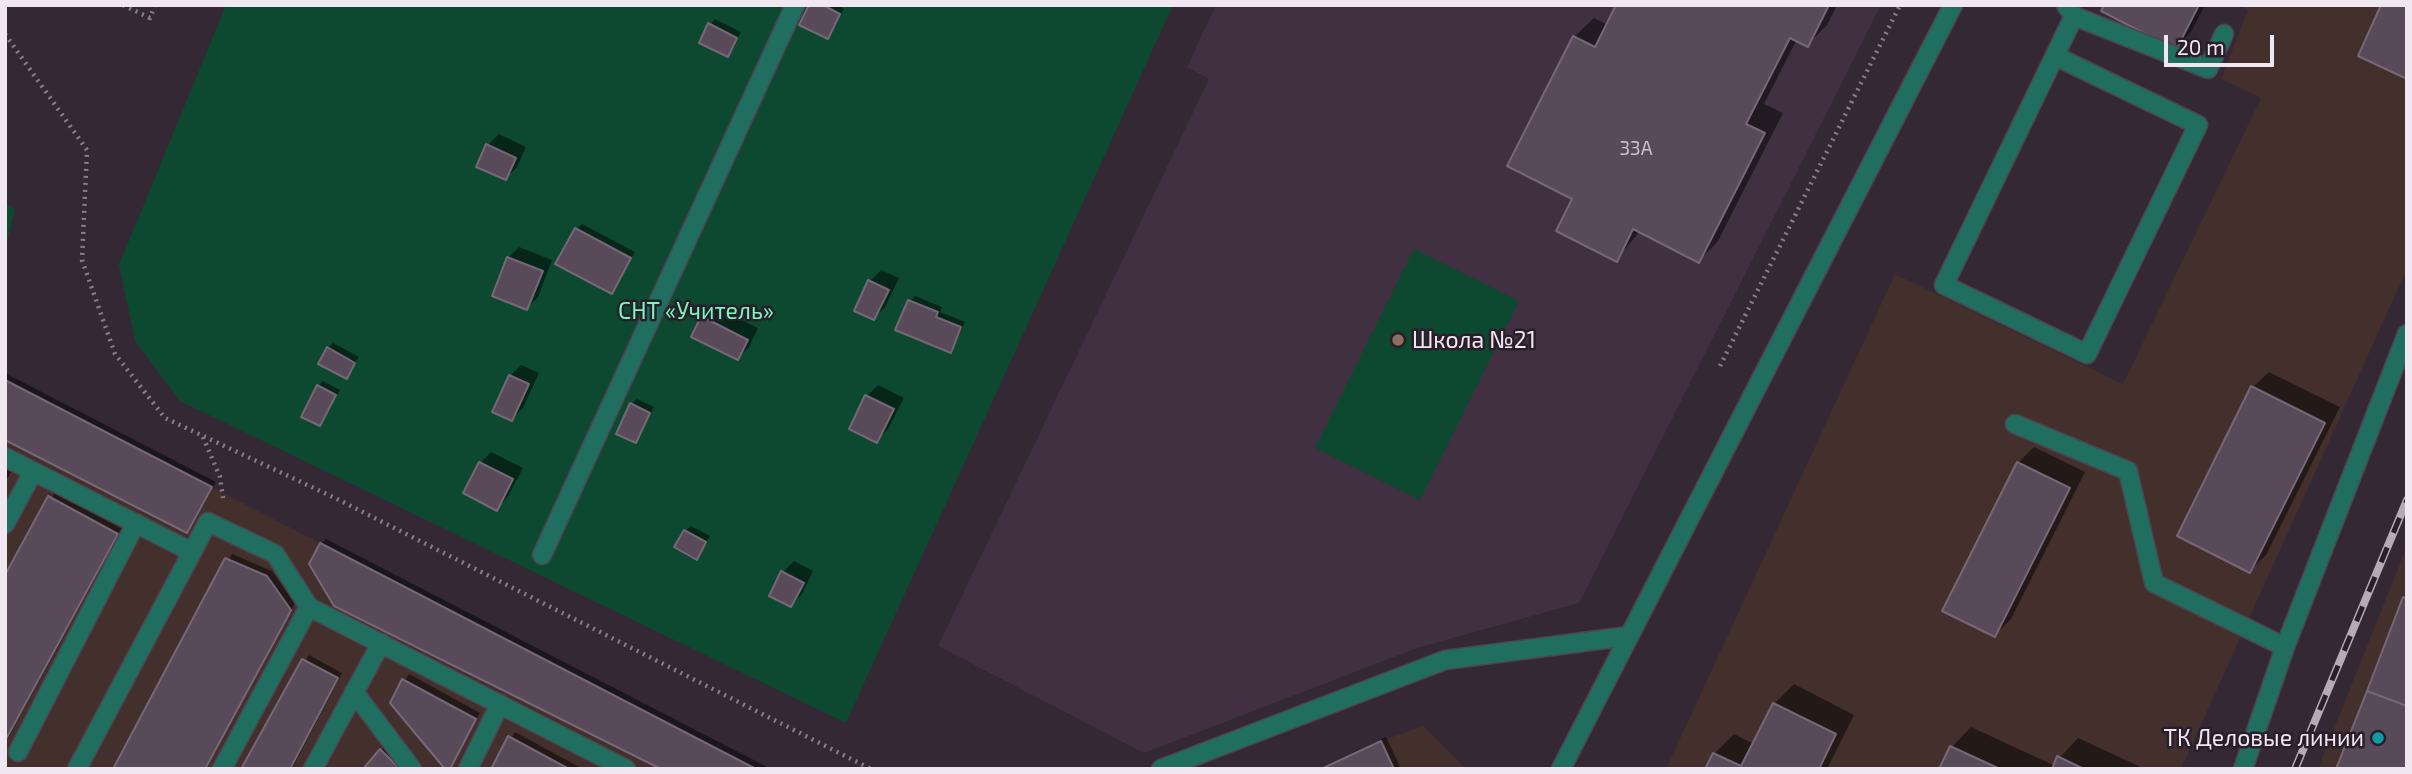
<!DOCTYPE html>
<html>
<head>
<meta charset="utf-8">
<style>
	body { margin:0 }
	#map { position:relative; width:2412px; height:774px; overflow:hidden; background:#342835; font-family:"Exo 2",sans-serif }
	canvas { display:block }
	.frame { position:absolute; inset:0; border:7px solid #f0e7f0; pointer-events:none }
	.scale { position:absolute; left:2164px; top:35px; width:110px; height:32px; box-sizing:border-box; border:4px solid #f0e7f0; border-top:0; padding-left:9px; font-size:21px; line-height:24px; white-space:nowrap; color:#f0e7f0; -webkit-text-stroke:5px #2a1e2b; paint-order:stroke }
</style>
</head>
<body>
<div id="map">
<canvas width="2412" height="774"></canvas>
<div class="frame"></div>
<div class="scale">20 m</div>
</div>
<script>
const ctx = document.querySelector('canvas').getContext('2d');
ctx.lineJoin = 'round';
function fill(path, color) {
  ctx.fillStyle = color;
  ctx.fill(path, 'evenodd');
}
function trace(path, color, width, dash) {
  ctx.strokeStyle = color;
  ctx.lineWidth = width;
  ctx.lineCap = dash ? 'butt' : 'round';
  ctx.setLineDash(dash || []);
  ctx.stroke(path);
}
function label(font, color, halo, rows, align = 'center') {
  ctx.font = font + ' "Exo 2",sans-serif';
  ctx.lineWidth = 5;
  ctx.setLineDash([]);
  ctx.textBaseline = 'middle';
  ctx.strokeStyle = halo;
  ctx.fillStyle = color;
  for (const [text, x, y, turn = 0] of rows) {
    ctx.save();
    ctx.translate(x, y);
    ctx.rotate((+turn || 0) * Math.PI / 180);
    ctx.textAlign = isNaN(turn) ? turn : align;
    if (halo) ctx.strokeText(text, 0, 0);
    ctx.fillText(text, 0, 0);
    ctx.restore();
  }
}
fill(new Path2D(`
	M2239 5H2407V269L2181 769H1666L1895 274 2123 384 2261 98 2221 79 2248 10Z
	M5 380 264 514 756 769H5Z
	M2407 546V769H2318Z
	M1423 726 1467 769H1321L1381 741Z`), '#432f2b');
fill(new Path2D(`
	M1216 5H1881L1579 603 1417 648 1144 753 938 646 1209 79 1187 67Z`), '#413042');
fill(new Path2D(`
	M226 5H1173L846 723 180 401 135 341 119 265Z
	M5 204 15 209 5 251Z
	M1414 249 1519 301 1420 500 1315 448Z`), '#0d4830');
fill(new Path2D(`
	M811 5H838L844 9 827 37Z
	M1618 5H1837L1827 25 1807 45 1797 39 1764 104 1783 113 1718 241 1699 261 1640 231 1616 260 1575 198 1574 37 1594 18 1608 25Z
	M2106 5H2205L2191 32 2175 48Z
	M715 19 741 32 728 55 710 24Z
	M499 134 526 147 517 167 506 178 488 145Z
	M582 224 635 252 612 292 576 229Z
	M519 247 552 260 538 297 527 308 508 258Z
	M881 270 899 278 885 307 874 318 856 310 870 281Z
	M915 296 942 307 940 312 965 322 951 351 910 301Z
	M713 306 758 328 749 347 738 358 702 317Z
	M333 343 359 357 346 377 328 348Z
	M521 365 539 373 523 408 512 419 510 376Z
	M2269 372 2340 407 2266 555 2250 570 2253 387Z
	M5 373 216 482 192 526 187 531 5 438Z
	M323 381 340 390 320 424 318 386Z
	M878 385 904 398 888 429 877 440 867 396Z
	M637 399 654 407 636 441 631 404Z
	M2034 447 2085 472 2011 619 1995 635 2018 463Z
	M491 452 523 468 507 498 496 509 480 463Z
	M5 469 11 472 5 483Z
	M55 492 122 529 5 744V579Z
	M691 526 710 536 696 558 685 531Z
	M326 539 771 769H665L321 544Z
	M232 554 272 571 295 603 206 769H114Z
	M794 561 813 571 802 594 791 605 783 572Z
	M309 655 342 673 292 769H243Z
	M409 674 480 713 450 769 392 703Z
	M1794 684 1854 715 1827 769H1707L1714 754 1734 734 1754 744 1774 704Z
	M1971 727 2053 765 2078 738 2145 769H1941L1952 747Z
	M515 732 583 769H493Z
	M1386 737 1401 769H1318Z
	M386 745 410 769H366Z`), '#0007');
const building = new Path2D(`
	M809 5H823L840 14 828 39 799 25Z
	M1616 5H1829L1808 47 1790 38 1746 124 1765 133 1699 263 1633 229 1617 262 1556 231 1572 199 1507 166 1573 36 1595 47Z
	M2104 5H2199L2176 50 2101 11Z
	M2381 5H2407V79L2358 56Z
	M708 23 737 38 728 57 699 43Z
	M486 144 516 158 506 180 476 167Z
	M575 228 631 258 612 294 555 264Z
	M507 257 543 271 527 310 492 296Z
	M868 280 889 290 874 320 854 311Z
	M908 300 938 312 936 317 961 327 951 353 895 330Z
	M701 316 748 340 738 360 691 337Z
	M327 347 355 363 347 379 318 364Z
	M509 375 529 384 512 421 492 412Z
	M5 380 212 487 187 533 5 440Z
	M317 385 336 395 320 426 301 417Z
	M2251 386 2325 423 2250 573 2177 536Z
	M865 395 894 409 877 443 849 429Z
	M630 403 650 413 636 443 616 434Z
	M479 462 513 479 497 511 463 493Z
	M2017 462 2070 488 1995 637 1942 611Z
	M48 496 118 534 5 741V575Z
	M684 530 706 542 697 560 674 547Z
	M320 543 756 769H661L334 606 309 564Z
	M225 558 267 576 291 610 287 618 205 769H113Z
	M781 571 804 583 791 607 769 596Z
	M2403 597 2407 599V706L2367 691Z
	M302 659 338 678 290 769H241Z
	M402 679 476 719 450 769H445L390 703Z
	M2367 691 2407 706V769H2336Z
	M1773 703 1836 734 1819 769H1705L1713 753 1741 766Z
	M508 736 569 769H491Z
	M1381 741 1394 769H1321Z
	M1950 746 2000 769H1939Z
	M380 749 400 769H363Z
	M2057 756 2084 769H2052Z`);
fill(building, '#584a58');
trace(building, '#766776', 2);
const lane = new Path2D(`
	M2066 5 2074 16 2208 69 2224 34
	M2055 56 2198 125 2087 354 1944 285 2074 16
	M2015 424 2128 471 2154 583 2285 647 2243 769
	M5 457 192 552
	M5 524 33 472
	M542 555 795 5
	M2285 647 2407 334
	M354 692 412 769
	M18 752 136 523
	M77 769 208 522 275 554 309 607 626 769
	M222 769 309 607
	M313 769 381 643
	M468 769 500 704
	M1161 769 1445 660 1629 636
	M1561 769 1953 5`);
trace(lane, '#4e434f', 21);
trace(new Path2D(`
	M123 5 150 18 155 5
	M5 34 87 150 82 260 115 354 165 418 335 498 871 769
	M1720 366 1900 5
	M203 437 220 477 223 498`), '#887e89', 4.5, [2, 5]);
trace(lane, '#1f6e60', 18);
const rail = new Path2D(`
	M2295 769 2407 500`);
trace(rail, '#b5abb6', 8);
trace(rail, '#2a1e2b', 5, [16]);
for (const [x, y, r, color] of [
	[1398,340,7,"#8d6e63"],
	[2378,738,7,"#0f9aa8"]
]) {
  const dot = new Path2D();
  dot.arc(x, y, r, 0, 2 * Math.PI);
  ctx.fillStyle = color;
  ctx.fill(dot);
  trace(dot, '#2a1e2b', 2.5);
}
label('19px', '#cac0ca', null, [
	["33А",1636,149]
]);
label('23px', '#75f9bd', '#2a1e2b', [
	["СНТ «Учитель»",696,311]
]);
label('23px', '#f0e7f0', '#2a1e2b', [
	["Школа №21",1412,340],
	["ТК Деловые линии",2364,738,"right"]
], 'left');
</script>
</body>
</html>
